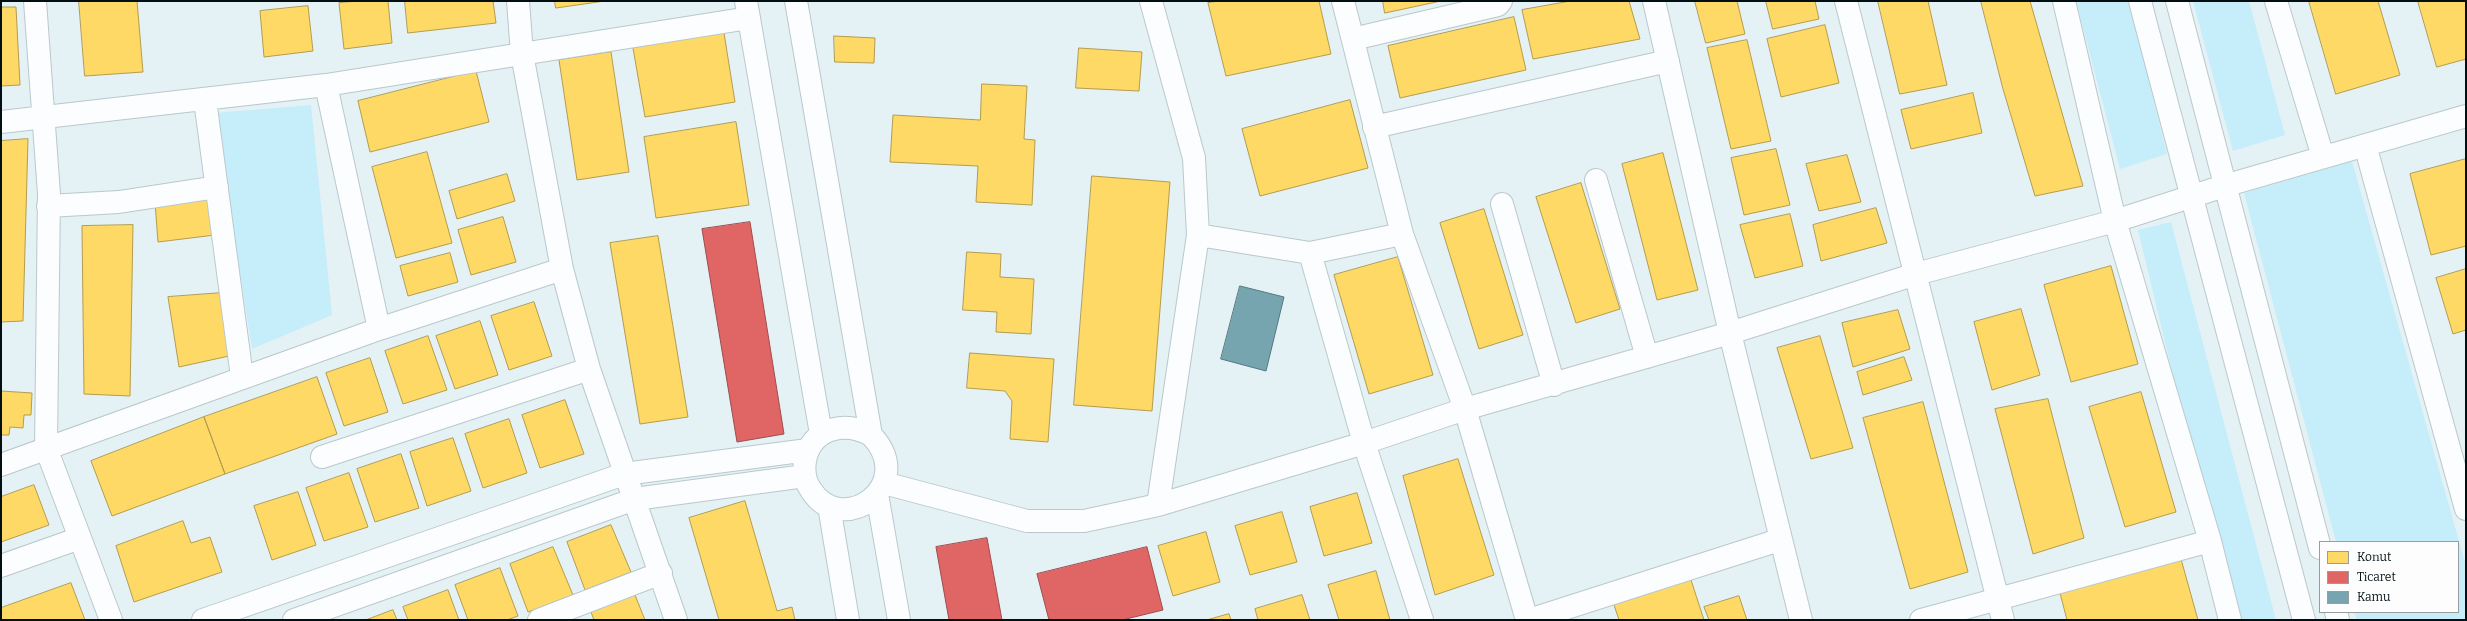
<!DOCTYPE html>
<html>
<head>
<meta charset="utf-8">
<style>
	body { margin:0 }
	#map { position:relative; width:2467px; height:621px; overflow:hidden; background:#e4f1f5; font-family:Bitter,serif }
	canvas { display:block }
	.frame { position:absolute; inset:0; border:2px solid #010e12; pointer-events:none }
	.legend { position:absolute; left:2319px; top:541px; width:140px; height:72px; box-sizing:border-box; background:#fdfdfd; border:1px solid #989d9f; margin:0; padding:5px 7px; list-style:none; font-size:12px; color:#010e12 }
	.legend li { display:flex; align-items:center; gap:8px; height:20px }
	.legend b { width:20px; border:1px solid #989d9f }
</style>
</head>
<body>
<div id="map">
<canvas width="2467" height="621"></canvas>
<div class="frame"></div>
<ul class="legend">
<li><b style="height:11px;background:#ffd966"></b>Konut</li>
<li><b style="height:11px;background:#e06666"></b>Ticaret</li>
<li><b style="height:11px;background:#76a5af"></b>Kamu</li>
</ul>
</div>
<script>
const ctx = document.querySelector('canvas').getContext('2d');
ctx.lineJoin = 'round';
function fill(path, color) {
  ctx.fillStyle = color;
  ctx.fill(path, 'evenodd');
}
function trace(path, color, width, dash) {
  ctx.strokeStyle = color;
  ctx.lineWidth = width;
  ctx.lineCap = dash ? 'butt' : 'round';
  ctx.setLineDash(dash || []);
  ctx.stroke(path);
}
fill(new Path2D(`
	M2076 1H2129L2167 154 2120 169Z
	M2193 1H2249L2285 135 2233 151Z
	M311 105 332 315 252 349 215 113Z
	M2352 161 2466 566V620H2357L2354 612H2458V542H2336L2244 193Z
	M2171 222 2276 620H2232L2138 230Z`), '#c6eefa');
const homes = new Path2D(`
	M79 1H137L143 72 85 76Z
	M359 1H388L392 43 344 49 339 3Z
	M405 1H493L496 23 408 33Z
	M555 1H605L556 8Z
	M1219 1H1319L1331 54 1226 76 1208 3Z
	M1383 1H1441L1385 13Z
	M1571 1H1629L1640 39 1533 59 1522 10Z
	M1695 1H1737L1745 34 1706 43Z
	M1766 1H1815L1819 19 1773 29Z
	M1878 1H1928L1947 85 1900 94Z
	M1981 1H2030L2083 186 2035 196 2003 89Z
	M2309 1H2378L2400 75 2336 94Z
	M2418 1H2466V59L2437 67Z
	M308 6 313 51 264 57 260 11Z
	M1 7H16L20 85 1 86Z
	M1514 17 1526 70 1400 98 1388 46Z
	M1825 25 1839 83 1781 97 1767 39Z
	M724 33 735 102 645 117 633 48Z
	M834 36 875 38 874 63 835 62Z
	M1747 40 1771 141 1731 149 1707 48Z
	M1079 48 1142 52 1139 91 1076 88Z
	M611 52 629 172 577 180 559 60Z
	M476 71 489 122 370 152 358 101Z
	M982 84 1027 86 1024 139 1035 140 1032 205 976 202 978 166 890 162 893 115 980 120Z
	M1973 93 1982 133 1911 149 1901 110Z
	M1350 100 1368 168 1260 196 1242 129Z
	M736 122 749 205 656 218 644 137Z
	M28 139 23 321 1 322V141Z
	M1776 149 1790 205 1744 215 1731 158Z
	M427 152 452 243 396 258 372 167Z
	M1663 153 1698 290 1657 300 1622 164Z
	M1847 155 1861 202 1819 211 1806 164Z
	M2466 159V246L2431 255 2410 174Z
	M507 174 515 201 457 219 449 191Z
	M1092 176 1170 182 1152 411 1074 405Z
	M1581 183 1620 309 1576 323 1536 197Z
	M210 194 215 235 158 242 155 202Z
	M1876 208 1887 243 1821 261 1813 225Z
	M1484 209 1523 335 1479 349 1440 223Z
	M1790 214 1803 266 1755 278 1740 225Z
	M503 217 516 262 471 275 458 230Z
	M133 225 130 396 84 394 82 226Z
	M658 236 688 417 640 424 610 243Z
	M967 252 1001 254 1000 277 1034 279 1031 334 996 332 997 312 963 310Z
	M450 253 458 282 408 296 400 266Z
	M1398 257 1433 375 1369 394 1334 275Z
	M2111 266 2138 364 2071 382 2044 285Z
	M2466 269V330L2453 334 2436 278Z
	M222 293 229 356 179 367 168 297Z
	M534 302 552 356 509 370 491 316Z
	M2021 309 2040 375 1992 390 1974 322Z
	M1898 310 1910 349 1853 367 1842 323Z
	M480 321 498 375 455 389 436 336Z
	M428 336 447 390 403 404 385 351Z
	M1820 336 1853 448 1811 459 1777 348Z
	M970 353 1054 359 1048 442 1010 439 1012 401 1005 391 967 388Z
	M1904 357 1912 380 1863 395 1857 372Z
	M370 358 388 412 344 426 326 373Z
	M317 377 337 434 225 474 204 417Z
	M1 391 32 393 31 415H24L23 428 10 427 9 435H1Z
	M2141 392 2176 512 2125 527 2089 407Z
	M2048 399 2084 538 2033 554 1995 409Z
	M565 400 584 454 540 468 522 415Z
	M1923 402 1968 572 1910 589 1863 418Z
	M204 417 225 474 112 516 91 461Z
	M509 419 527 473 483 488 465 434Z
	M453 438 471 491 427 506 410 452Z
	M401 454 419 508 375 522 357 469Z
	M1458 459 1494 575 1435 595 1403 476Z
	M349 473 368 527 324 541 306 488Z
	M34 485 49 525 1 542V497Z
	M298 492 316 545 272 560 254 506Z
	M1357 493 1372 543 1324 556 1310 507Z
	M745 501 777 611 792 607 795 620H719L689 518Z
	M1282 512 1297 562 1250 575 1235 526Z
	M183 521 191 543 210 537 222 572 134 602 116 546Z
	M611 525 631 572 585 590 567 542Z
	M1206 532 1220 582 1173 596 1158 546Z
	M553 547 573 595 528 612 510 564Z
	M2181 559 2198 620H2067L2060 593Z
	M500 568 518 616 507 620H468L455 585Z
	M1376 571 1390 620H1339L1328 585Z
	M1691 580 1704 620H1619L1614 605Z
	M71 583 85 620H1V608Z
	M448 590 459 620H408L403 607Z
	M635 595 645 620H594L591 612Z
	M1302 595 1310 620H1258L1255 609Z
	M1739 596 1747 620H1709L1704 607Z
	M393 610 397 620H366Z
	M1229 614 1231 620H1207Z`);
fill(homes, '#ffd966');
trace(homes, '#b39c4d', 1);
const shops = new Path2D(`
	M750 222 784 434 737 442 702 229Z
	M987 538 1002 620H949L936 547Z
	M1147 547 1163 610 1122 620H1049L1037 574Z`);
fill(shops, '#e06666');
trace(shops, '#9d4c4d', 1);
const public = new Path2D(`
	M1240 286 1284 297 1266 371 1221 359Z`);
fill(public, '#76a5af');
trace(public, '#537880', 1);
const minor = new Path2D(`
	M35 1 49 194 46 448 111 620
	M518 1 522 54 562 269 589 369 676 620
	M746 1 821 434
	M796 1 871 435C919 485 842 539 811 490 804 480 803 468 806 456 815 426 847 422 871 435
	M1151 1 1194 158 1198 235 1158 505
	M1343 1 1402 234 1465 409 1527 620
	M1654 1 1730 333 1801 620
	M1846 1 2003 620
	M2064 1 2115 221 2210 541 2230 620
	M2140 1C2193 208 2250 414 2304 620
	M2177 1 2320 548
	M2276 1 2323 157
	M1353 39 1498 5 1501 1
	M326 85 379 329
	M205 100 242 377
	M1 122 326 85 749 18
	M1374 127 1668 61
	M2365 145 2466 509
	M1596 180 1647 357
	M1502 204 1554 385
	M48 206 119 202 217 187
	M1198 235 1310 253 1364 443 1422 620
	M1310 253 1402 234
	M322 457 589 369
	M1 465 379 329 562 269
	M884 483 1027 521H1084L1158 505 1364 443 1465 409 1730 333 1916 274 2115 221 2224 186 2466 116
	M877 494 899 620
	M829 506 848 620
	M1 566 80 538
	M2336 612 2338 620
	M203 620 624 474 808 450
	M294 620 635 499 805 476
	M539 620 661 573
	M1529 620 1779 540
	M1921 620 2210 541`);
trace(minor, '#bac8cc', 24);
trace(minor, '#fbfdfe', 22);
</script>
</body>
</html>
